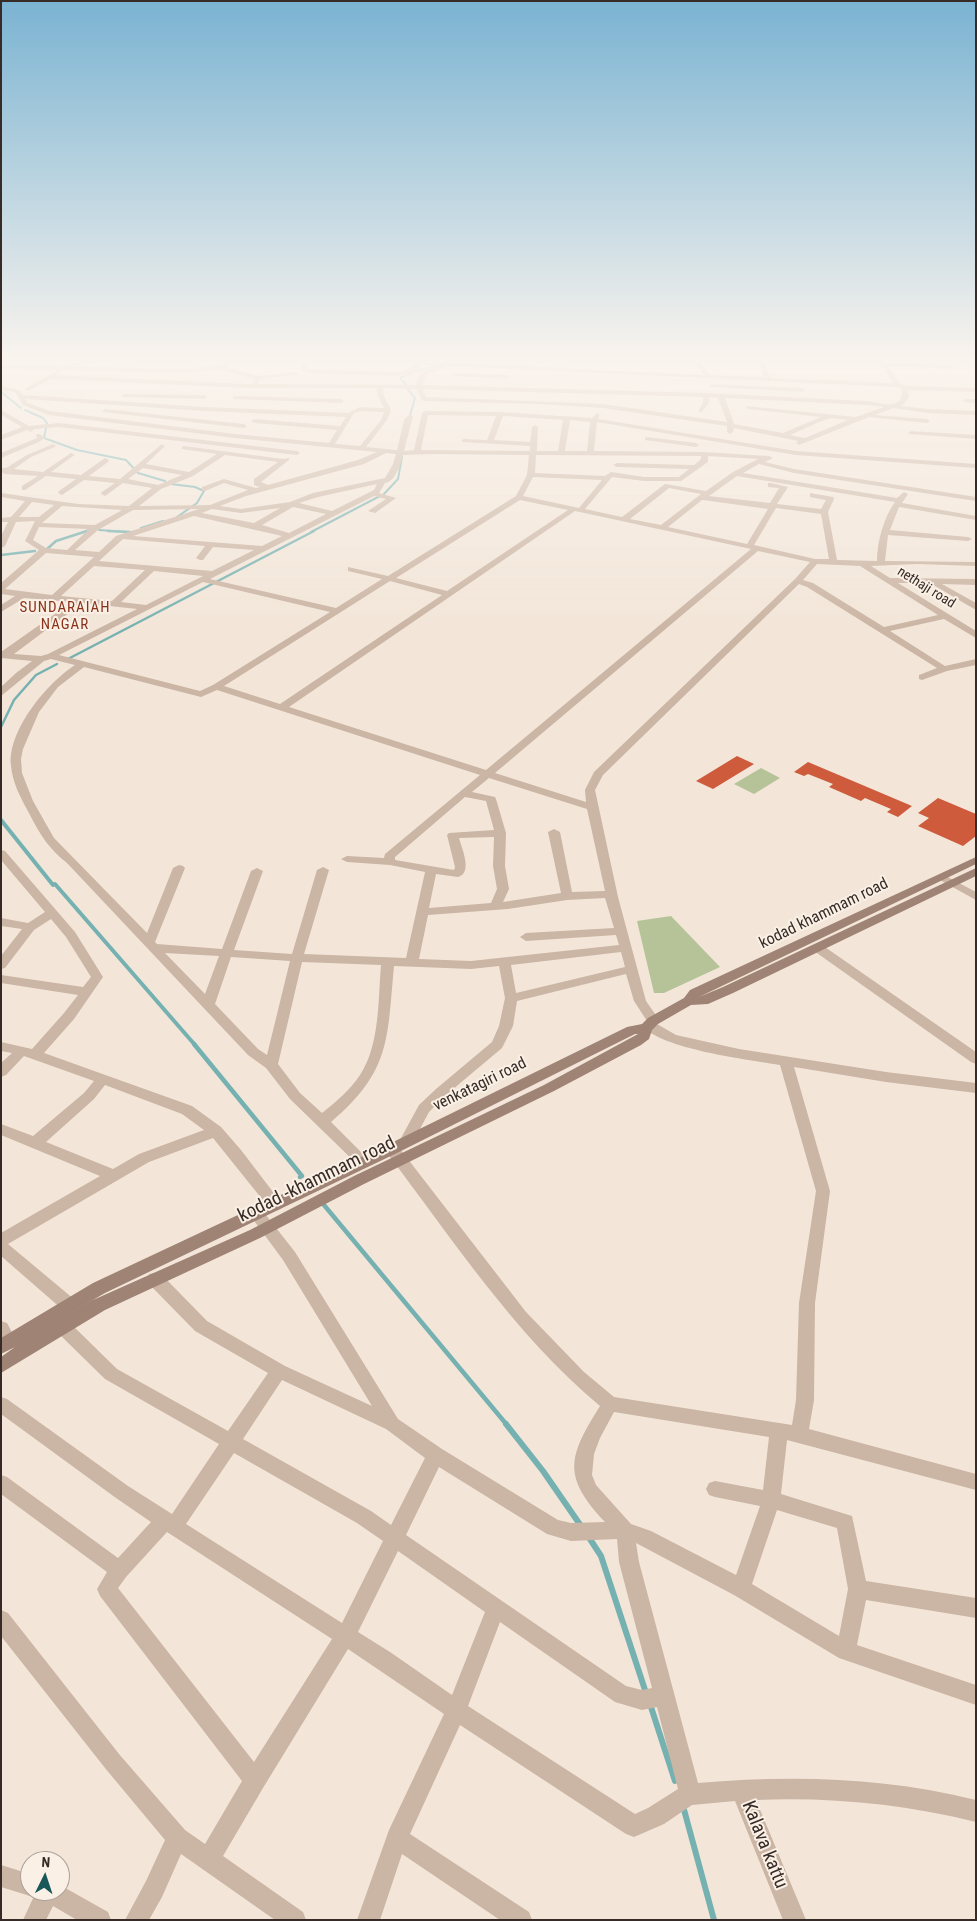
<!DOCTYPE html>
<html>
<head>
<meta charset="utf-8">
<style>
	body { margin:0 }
	#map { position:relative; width:977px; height:1921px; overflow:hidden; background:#f3e6d9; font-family:"Roboto Condensed",sans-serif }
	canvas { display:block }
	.frame { position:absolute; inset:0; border:2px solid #362b26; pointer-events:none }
	.north { position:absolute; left:20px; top:1851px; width:50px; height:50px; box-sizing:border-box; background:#faf0e5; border:1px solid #aca199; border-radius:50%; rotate:4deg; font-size:14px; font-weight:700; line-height:20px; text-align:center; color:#362b26 }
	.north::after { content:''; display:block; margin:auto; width:18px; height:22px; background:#19585a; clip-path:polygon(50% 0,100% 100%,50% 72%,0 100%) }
</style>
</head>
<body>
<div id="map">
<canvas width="977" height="1921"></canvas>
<div class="frame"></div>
<div class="north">N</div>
</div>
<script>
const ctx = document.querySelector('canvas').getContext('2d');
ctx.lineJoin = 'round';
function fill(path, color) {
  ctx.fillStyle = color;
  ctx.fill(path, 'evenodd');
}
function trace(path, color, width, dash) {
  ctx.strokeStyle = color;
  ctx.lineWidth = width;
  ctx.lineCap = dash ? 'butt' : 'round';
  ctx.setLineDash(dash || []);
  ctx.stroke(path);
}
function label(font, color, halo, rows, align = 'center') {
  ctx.font = font + ' "Roboto Condensed",sans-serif';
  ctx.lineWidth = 4;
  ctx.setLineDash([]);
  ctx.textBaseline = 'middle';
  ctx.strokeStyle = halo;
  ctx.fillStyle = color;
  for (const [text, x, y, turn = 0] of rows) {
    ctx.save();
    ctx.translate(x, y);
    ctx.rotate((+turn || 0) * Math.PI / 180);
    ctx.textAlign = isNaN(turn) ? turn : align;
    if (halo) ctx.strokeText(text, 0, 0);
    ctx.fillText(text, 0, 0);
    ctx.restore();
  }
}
fill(new Path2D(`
	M761 768 780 778 754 794 734 784Z
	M671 916 720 967 664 993H654L637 921Z`), '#b6c398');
trace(new Path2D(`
	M452 363 466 361
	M67 367 86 361
	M407 386 400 378 413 372 440 365
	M407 388 415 398 409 419
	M1 392 21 408
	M25 410 43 418 47 423 44 438 77 450 126 460 138 473 165 481
	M171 484 195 487 204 491 197 503 177 517
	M384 494 398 479 402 457
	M141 528 163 521
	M99 530 127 532
	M84 532 89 530
	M311 532 380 496`), '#76b1b1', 2);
trace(new Path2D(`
	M108 531 130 532
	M47 549 56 541 87 531
	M1 555 35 551
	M66 660 314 531
	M1 727 14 700 36 675 57 664`), '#76b1b1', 2.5);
trace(new Path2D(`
	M1 820 53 885 55 884 195 1045`), '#76b1b1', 4);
trace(new Path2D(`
	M194 1044 302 1176 300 1177
	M324 1205 507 1425`), '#76b1b1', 4.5);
trace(new Path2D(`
	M506 1424 543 1471 581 1526
	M588 1536 601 1556 646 1693
	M650 1704 675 1781
	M683 1806 714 1920`), '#76b1b1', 6);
fill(new Path2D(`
	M737 756 754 764 713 789 696 781Z
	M808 762 912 806 898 817 887 812 891 809 865 798 861 801 829 787 833 784 808 774 804 776 794 772Z
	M938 798 976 814V836L963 846 918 826 929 818 918 813Z`), '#cd5b3c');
fill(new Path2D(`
	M226 361H233L226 367 258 376 296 372 299 374 260 380 258 384 416 385C417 372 428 369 439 366L424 365 410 373 397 376 307 373 300 370 303 361H309L306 369 397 372 406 370 416 364 390 361H422L704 375 695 364 696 361H702L701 364 710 375 764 377 759 361H765L770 378 893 383 878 361H884L950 365 953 367 950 369 888 366 900 384 906 386 976 388V392L908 390 909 397 904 404 901 406 928 409 976 411V415L928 413 893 408 875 415 927 419 930 421 927 423 869 417 799 445 796 443 798 441 734 428 733 432 730 434 727 432V426L603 408 539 404 424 401 421 399 417 389 383 388 384 396 391 410 387 420 366 447 397 450 404 420 410 414 413 416 404 451 414 450 422 413 425 411 500 412 592 418 597 413 600 415 598 419 796 451 976 464V468L796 455 597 422 594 451 704 452 769 456 773 458 765 462 794 469 976 497V501L794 473 759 464 743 473 897 498 904 492 908 494 902 503 976 516V520L899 507 890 530 968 537 972 539 968 541 888 535 885 561 976 562V566L917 564 871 566 890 578 976 579V585L942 584 976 603V610L930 583H898L976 631V638L944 619 890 631 945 666 976 659V665L947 671 922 680 919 679V675L937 668 807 587 799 584 603 775 595 790 618 897 646 1001 660 1021 657 1024 676 1035 739 1049 886 1072 976 1083V1093L886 1082 794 1067 830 1191 815 1303 814 1400 809 1429 976 1474V1490L787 1440 781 1494 852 1516 866 1581 976 1598V1618L866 1600 857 1645 976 1685V1705L839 1658 734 1595 636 1543 639 1562 698 1783C792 1775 884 1777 976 1800V1822C903 1804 831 1797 756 1800L806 1920H783L735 1801 692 1805 664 1824 634 1837 626 1834 460 1725 410 1834 529 1912 532 1920H500L402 1854 380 1920H357L389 1830 444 1714 348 1649 263 1788 223 1856 303 1912 306 1920H275L181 1854 162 1897 149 1920H125L146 1881 165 1840 105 1768 1 1636V1610L8 1613 119 1754 185 1830 205 1844 242 1781 100 1596 97 1589 107 1572 1 1494V1475L7 1477 118 1558 151 1522 116 1498 1 1414V1397L7 1399 128 1486 172 1514 219 1444 105 1379 56 1331 54 1326 56 1321 62 1319 68 1321 117 1369 228 1431 268 1373 195 1331 149 1284 147 1279 149 1274 155 1273 161 1274 207 1321 285 1366 372 1406 283 1260 252 1218 249 1214 252 1210 257 1208 262 1210 295 1252 398 1419 442 1449 558 1520 571 1523 605 1522C562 1476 568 1457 600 1406 514 1334 454 1241 387 1153L385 1149 387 1145 392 1144 397 1145 526 1312 584 1372 614 1397 792 1425 796 1400 799 1303 816 1191 780 1065C751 1060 659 1049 642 1025L647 1021 634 1001 626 974 517 1001 513 1026 502 1048 446 1095 429 1112 412 1144 407 1145 402 1144 400 1140 419 1105 436 1089 492 1042 499 1026 505 998 499 966 471 969 394 966C387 1040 391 1071 331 1122L371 1162 369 1166 364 1167 359 1166 290 1099 266 1068 248 1055 67 863C50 850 40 835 30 815 22 800 12 783 11 765 8 730 47 683 75 665L51 659 44 661 1 696V687L16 673 32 661 1 658V652L72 602 24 598 1 612V605L15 596 1 594V583L39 550 25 541 35 521 16 522 5 546 1 548V536L8 522H1V518L11 517 25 501 1 497V493L78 504 129 506 152 488 123 483 105 496 101 494 102 492 115 483 84 480 62 495 58 493 59 491 76 479 46 476 25 490H22V486L38 476 5 474 1 472V468H6L27 455 53 444 56 446 55 447 31 457 14 469 43 472 71 453 75 455 73 456 51 472 81 475 105 458 109 460 108 462 89 476 120 479 162 444 165 446 164 447 146 464 189 472 217 454 182 449V447L184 446 283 459 289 458V460L261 482 268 485 358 460 377 452 235 438 49 415 23 405 15 392 1 390V386L19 390 23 395 205 407 348 413 360 407 384 408 378 396 377 388H247L51 379 28 391 25 389 26 388 58 370 61 372 56 375 247 384H252L254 379 221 370 181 373 1 369V365L181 369 219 366ZM445 366 897 387 902 389C904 411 881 403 867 401L706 393 422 385 426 375 444 368ZM423 389 703 397V403L698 411 701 413 709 403V397L718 398 727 422 603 404 426 397ZM725 398 867 405 884 407 856 417 746 406 745 407 748 409 821 417 783 433 734 424ZM25 399 205 411 346 417 340 426 254 419 251 421 254 423 337 430 329 443 235 434 50 411 27 403ZM361 411 384 412 381 420 360 446 335 444 354 413ZM428 415 496 416 487 440 464 439 462 440V442L530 446V451L421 450ZM503 416 563 420 558 451H537L538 427 535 425 532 427 530 442 494 440ZM831 418 848 420 805 438 790 435 819 422ZM570 420 590 422 587 451H565ZM386 453 396 454 393 464 385 478 313 493 290 502 241 509 220 506 246 496 364 464ZM432 454 529 455 527 475 516 496 388 576 348 567V571L382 579 336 608 210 579 374 496 386 499 368 511 375 513 396 498 379 493 385 483C396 481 400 465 403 455ZM225 455 278 462 254 479V485L260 487 256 488 224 479 202 487V491H205L224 483 248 490 210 505 139 506 161 489 193 476ZM536 455 701 456V459L694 465 617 463 613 465 617 467 689 469 679 477H644L611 472 605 476 535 473ZM708 456 758 459 733 472 706 491 665 484 622 517 585 509 612 477 644 481H681L708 462ZM143 468 182 475 158 485 128 479ZM737 476 895 502C884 517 877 541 877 561L837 560 828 512 834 499 833 497 810 493V497L826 500 821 509 777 504 788 487 771 483H768V487L779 488 770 503 709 496ZM533 477 602 480 579 508 523 496ZM377 484 374 490 332 511 299 503 318 497ZM669 488 701 494 661 525 630 519ZM520 500 568 510 447 591 396 578ZM702 500H703L768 509 747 544 668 527ZM32 502 54 505 39 517H19ZM62 506 122 510 95 525 42 523ZM293 507 326 514 289 533 262 525ZM280 508 254 523 202 513 212 509 241 513ZM776 508 821 514 829 559H815L754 545ZM199 509 116 536 99 552 75 550 98 530 133 510ZM575 511 751 549 486 770 289 707ZM194 516 282 536 262 546 133 536ZM39 527 89 529 67 550 46 548 33 540ZM123 539 205 546 196 558 200 560H203L213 547 254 550 212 571 99 561ZM758 551 810 562 795 579 594 772 585 790 586 802 495 773ZM46 553 94 557 52 595 5 589ZM817 564 860 566 938 615 884 627 813 583 803 580ZM94 566 145 570 112 601 61 596ZM154 571 203 576 146 605 121 602ZM390 581 442 595 280 704 224 686ZM203 582 330 612 213 685 200 691 59 655ZM82 603 137 609 48 654 41 656 14 654ZM84 667 201 697 217 690 480 775 385 854 384 858 347 856 341 859 347 862 390 865 425 872 406 958 304 954 329 870 323 867 317 870 292 954 234 950 263 871 257 868 251 871 222 949 157 944 155 942 185 868 183 866 179 865 173 868 147 933 54 838 33 801 22 773 21 759 23 749 39 712 58 687ZM489 778 587 809 605 891 572 892 560 832 554 829 548 832 561 893 503 902 509 889 505 866 506 833 496 799 495 797 472 792ZM465 797 486 801 494 830 449 833 447 835 455 867 454 870 395 860V857ZM494 837 493 866 497 889 491 903 429 908 436 874 458 877C473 873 462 849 459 838ZM605 898 614 928 526 933 520 937 526 941 616 935 619 945 471 961 419 959 428 915 508 909 567 900ZM621 952 625 967 516 993 511 965ZM165 953 219 956 205 994ZM231 957 290 961 267 1055 258 1049 215 1004ZM302 962 381 965C378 1000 380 1045 360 1075 350 1090 336 1102 322 1113L300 1093 278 1064ZM282 1380 386 1429 425 1458 391 1525 371 1511 243 1439ZM614 1412 769 1437 763 1490 715 1481 709 1483 706 1489 709 1495 715 1497 760 1506 736 1575 651 1531 631 1524 596 1485 592 1475 594 1454 600 1438ZM234 1453 357 1523 383 1541 342 1623 186 1524ZM439 1467 547 1534 571 1541 617 1539 619 1562 652 1688 642 1690 626 1686 406 1535ZM777 1510 837 1528 848 1589 839 1636 752 1584ZM167 1532 332 1639 254 1762 118 1588 126 1577ZM398 1551 485 1612 452 1695 390 1652 358 1632ZM500 1622 615 1702 642 1710 657 1707 678 1789 648 1808 635 1814 468 1706Z
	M454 373 507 375 510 377 507 379 452 376Z
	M712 384 802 388 805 390 802 392 710 387 709 386Z
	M124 394 204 395 207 397 204 399 122 397V395Z
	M235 396 341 399 344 401 341 403 233 399V397Z
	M966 399H976V403L964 402 963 401Z
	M105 409 244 424 247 426 244 428 103 412 102 411Z
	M1 410 29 426 59 423 297 451 300 453 297 455 59 427 34 429 31 432 27 430 1 440V435L22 427 1 415Z
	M911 431 976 435V439L909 434 908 433Z
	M36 434H40L45 438 39 442 1 458V453L37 438Z
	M647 437 696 443 699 445 696 447 645 440V438Z
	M1 850 5 851 75 932 103 977 74 1019 44 1053 192 1106 221 1127 241 1150 283 1205 280 1209 275 1211 270 1209 213 1138 149 1162 8 1244 75 1300 77 1305 75 1310 69 1312 63 1310 1 1256V1233L100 1176 1 1135V1124L33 1136 84 1093 94 1081 24 1056 6 1075 1 1077V1063L12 1053 1 1051V1042L32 1049 64 1013 78 995 1 983V975L83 987 91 977 66 937 51 919 34 930 5 968 1 969V956L22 929 1 926V918L28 923 45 912 1 860ZM105 1085 182 1114 204 1130 139 1154 113 1169 46 1142 94 1099Z
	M942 874 976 892V900L938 879 936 877Z
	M818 944 822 945 976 1052V1064L971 1062 814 951 812 948Z
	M1 1321 7 1323 17 1342 15 1347 9 1349 3 1347 1 1344Z
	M1 1865 30 1874V1891H60V1885L108 1912 111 1920H77L53 1906 46 1920H23L35 1894 30 1896 1 1887Z`), '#cbb5a4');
fill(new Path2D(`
	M976 857V864L699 997 723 987 976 868V876L733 993 708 1004 691 1005 658 1024 652 1030 649 1039 641 1045 554 1091 364 1184 260 1238 105 1310 1 1373V1357L15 1347 1 1354V1338L93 1283 387 1145 627 1027 642 1024 648 1018 684 998 690 990ZM635 1034H638L544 1085 354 1176 250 1230 93 1300 60 1319 105 1293 397 1153Z`), '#9f8375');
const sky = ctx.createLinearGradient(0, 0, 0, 630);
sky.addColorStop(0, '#7ab3d2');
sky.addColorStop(0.57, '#faf4ee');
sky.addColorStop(1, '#faf4ee00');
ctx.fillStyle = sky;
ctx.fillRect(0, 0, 977, 630);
label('14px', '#362b26', '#faf0e5', [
	["nethaji road",926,588,32]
]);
ctx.letterSpacing = '1px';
label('15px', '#8a321a', '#faf0e5', [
	["SUNDARAIAH",65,608],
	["NAGAR",65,625]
]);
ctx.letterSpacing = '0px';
label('16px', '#362b26', '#faf0e5', [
	["kodad khammam road",824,914,-26],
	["venkatagiri road",480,1085,-26]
]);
label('19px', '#362b26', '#faf0e5', [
	["kodad -khammam road",317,1180,-26],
	["Kalava kattu",764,1845,68]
]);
</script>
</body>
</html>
